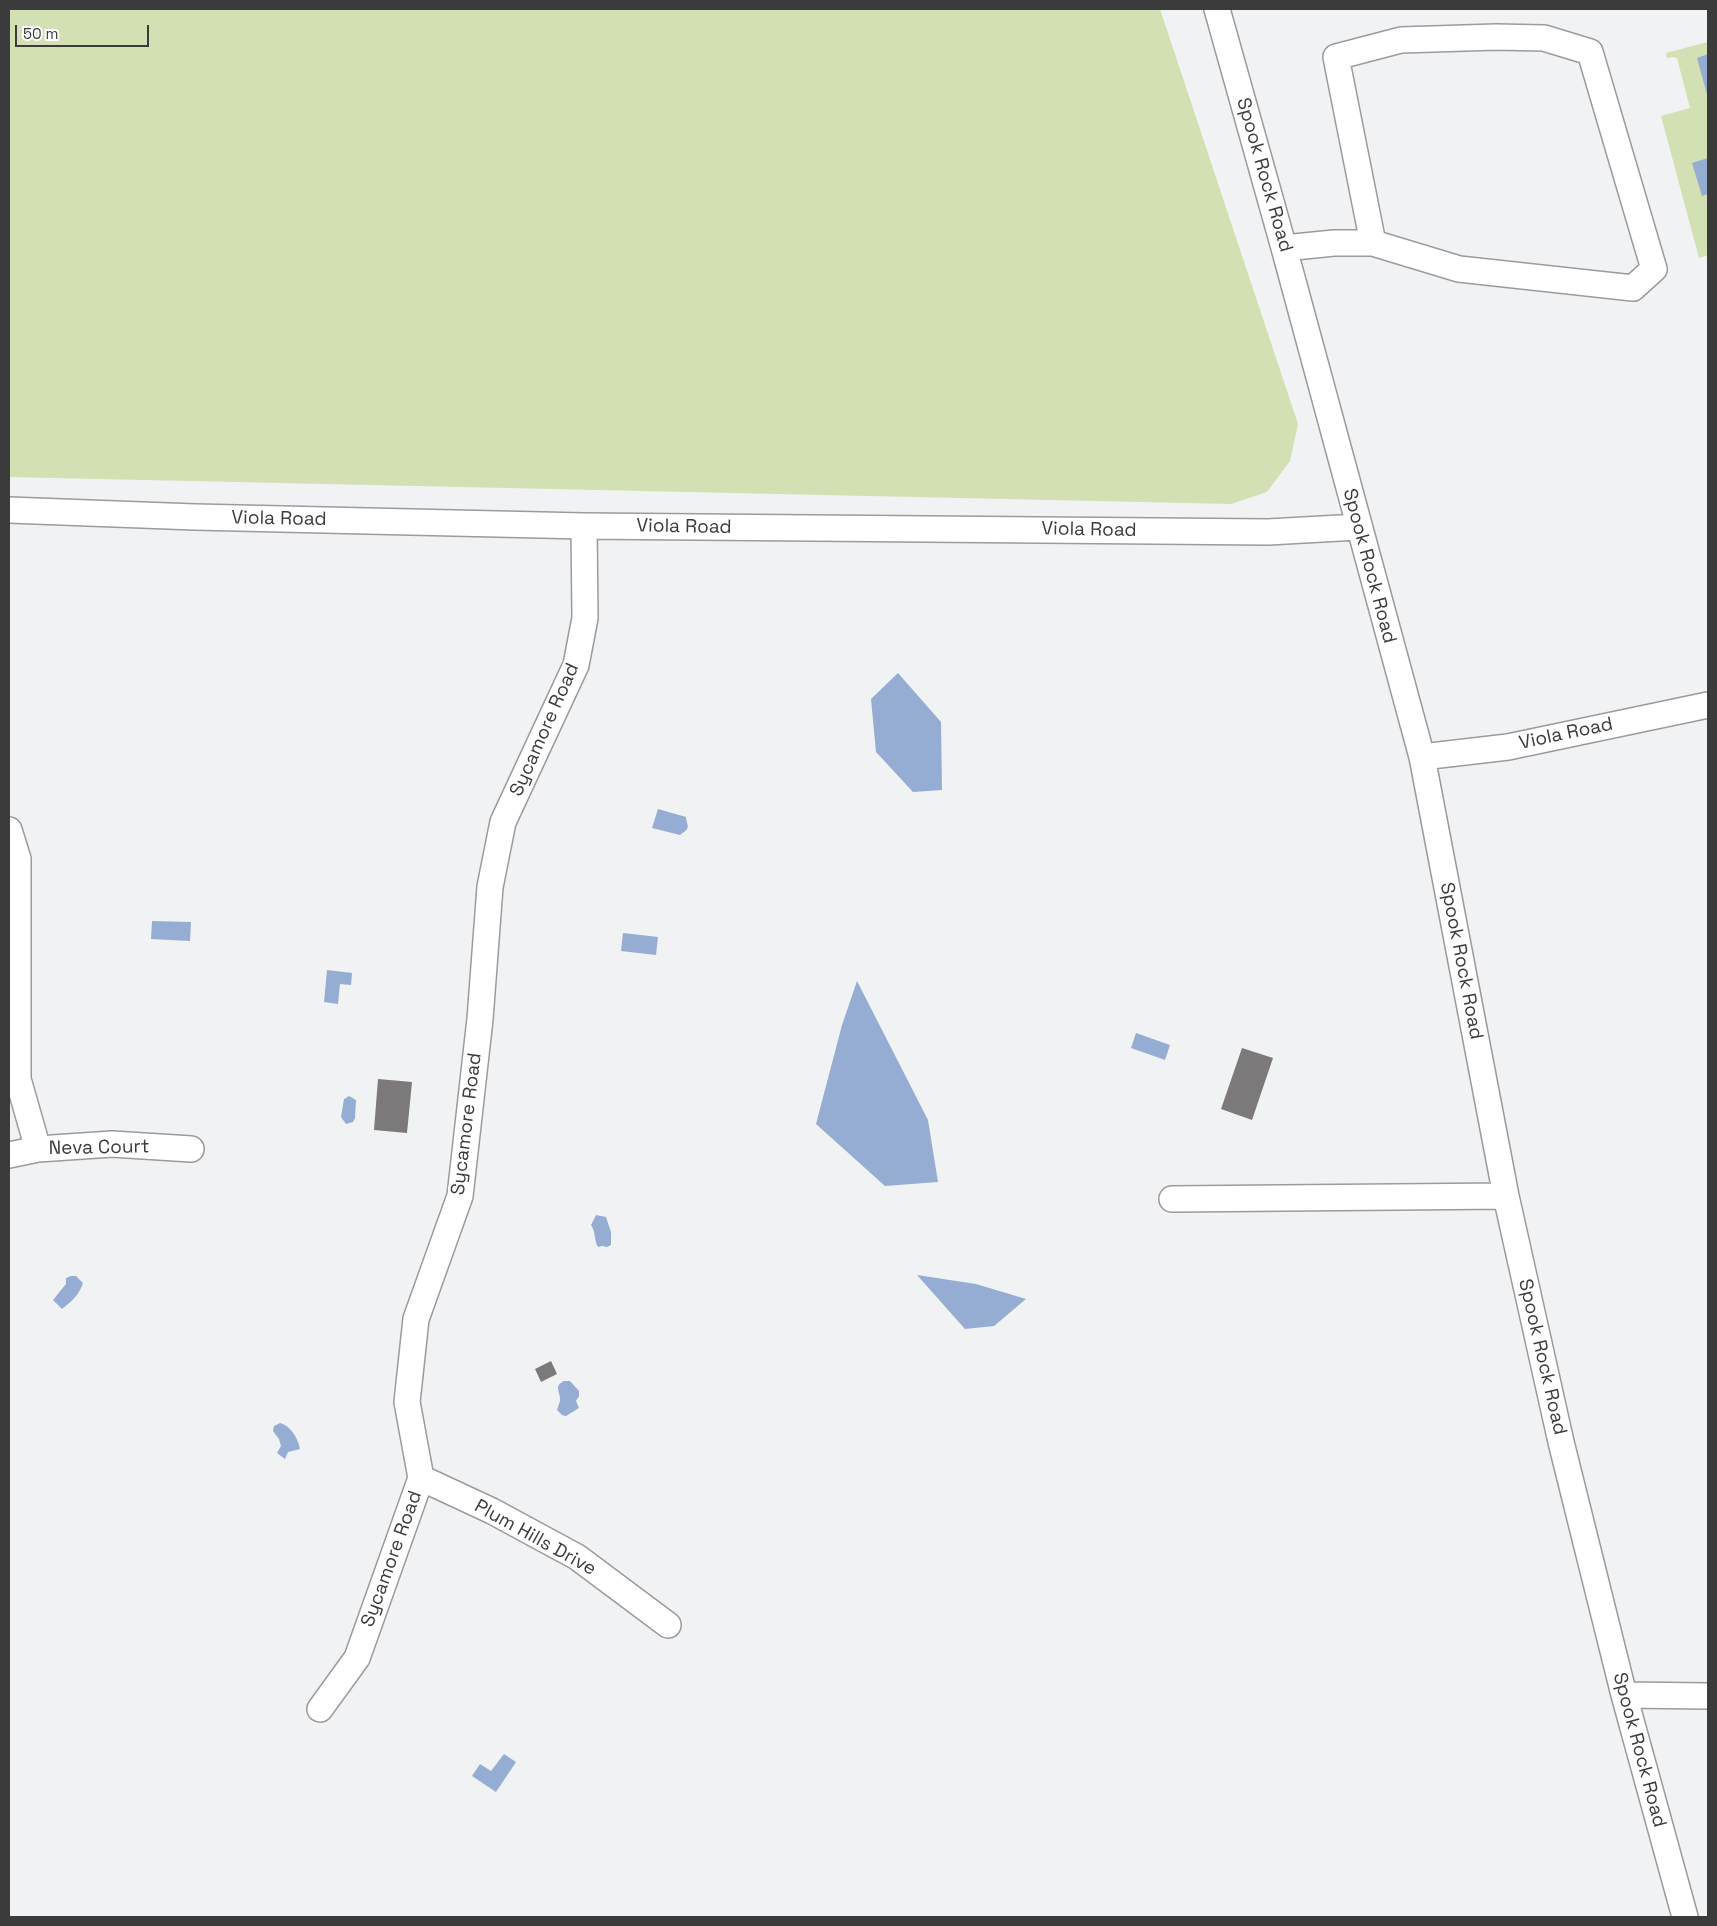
<!DOCTYPE html>
<html>
<head>
<meta charset="utf-8">
<style>
	body { margin:0 }
	#map { position:relative; width:1717px; height:1926px; overflow:hidden; background:#f1f2f3; font-family:"Space Grotesk",sans-serif }
	canvas { display:block }
	.frame { position:absolute; inset:0; border:10px solid #3b3b3b; pointer-events:none }
	.scale { position:absolute; left:15px; top:25px; width:134px; height:22px; box-sizing:border-box; border:2px solid #3b3b3b; border-top:0; padding-left:6px; font-size:15px; line-height:18px; white-space:nowrap; color:#3b3b3b; -webkit-text-stroke:4px #fff; paint-order:stroke }
</style>
</head>
<body>
<div id="map">
<canvas width="1717" height="1926"></canvas>
<div class="frame"></div>
<div class="scale">50 m</div>
</div>
<script>
const ctx = document.querySelector('canvas').getContext('2d');
ctx.lineJoin = 'round';
function fill(path, color) {
  ctx.fillStyle = color;
  ctx.fill(path, 'evenodd');
}
function trace(path, color, width, dash) {
  ctx.strokeStyle = color;
  ctx.lineWidth = width;
  ctx.lineCap = dash ? 'butt' : 'round';
  ctx.setLineDash(dash || []);
  ctx.stroke(path);
}
function label(font, color, halo, rows, align = 'center') {
  ctx.font = font + ' "Space Grotesk",sans-serif';
  ctx.lineWidth = 5;
  ctx.setLineDash([]);
  ctx.textBaseline = 'middle';
  ctx.strokeStyle = halo;
  ctx.fillStyle = color;
  for (const [text, x, y, turn = 0] of rows) {
    ctx.save();
    ctx.translate(x, y);
    ctx.rotate((+turn || 0) * Math.PI / 180);
    ctx.textAlign = isNaN(turn) ? turn : align;
    if (halo) ctx.strokeText(text, 0, 0);
    ctx.fillText(text, 0, 0);
    ctx.restore();
  }
}
fill(new Path2D(`
	M9 9H1160L1298 424 1290 461 1267 492 1231 504 9 477Z
	M1708 42V255L1699 258 1661 116 1690 108 1677 58 1673 57 1667 58 1666 53Z`), '#d2e0b4');
fill(new Path2D(`
	M1708 54V98L1697 58Z
	M1708 158V194L1702 196 1692 163Z
	M898 673 941 722 942 790 913 792 876 752 871 699Z
	M658 809 686 817C687 827 692 827 680 835L652 828Z
	M152 921 191 922 190 941 151 939Z
	M623 933 658 937 656 955 621 951Z
	M327 970 352 973 351 985 340 984 338 1004 324 1002Z
	M857 981 928 1120 938 1182 885 1186 816 1124 842 1025Z
	M1136 1033 1170 1045 1165 1060 1131 1048Z
	M349 1096 356 1100 355 1118 353 1122 346 1124 341 1117 344 1099Z
	M596 1215 606 1217 611 1232V1245L607 1247 602 1246 598 1247C594 1241 596 1232 591 1225Z
	M917 1275 976 1284 1026 1299 994 1326 965 1329Z
	M71 1276H76L83 1283C79 1295 72 1301 62 1309L53 1300 66 1284V1278Z
	M564 1381H570L579 1391V1396L576 1401 579 1408 566 1416 562 1415 557 1410C558 1407 559 1404 560 1401 561 1392 553 1386 564 1381Z
	M280 1423C291 1426 298 1438 300 1449L288 1452 285 1459 277 1453 281 1446 279 1439 273 1431 274 1426Z
	M504 1754 516 1762 496 1792 472 1776 480 1764 491 1771Z`), '#96add3');
fill(new Path2D(`
	M1242 1048 1273 1058 1252 1120 1221 1109Z
	M378 1079 412 1082 407 1133 374 1130Z
	M551 1361 557 1374 541 1382 535 1369Z`), '#7b797a');
const minor = new Path2D(`
	M1217 9 1284 248 1422 757 1506 1196 1561 1442 1624 1695 1685 1917
	M1284 248 1334 243H1373L1336 57 1401 40 1496 37 1544 38 1590 52 1654 269 1633 288 1459 269 1373 243
	M9 510 195 517 584 526 1268 532 1358 527
	M1422 757 1508 747 1708 705
	M9 830 18 859V1079L38 1149
	M9 1155 38 1149 112 1144 191 1149
	M1172 1199 1506 1196
	M421 1478 492 1511 577 1557 668 1625
	M1624 1695 1708 1696
	M320 1709 357 1658 421 1478 407 1402 416 1319 460 1196 480 1019 490 887 503 822 576 665 585 618 584 526`);
trace(minor, '#9b9b9d', 28);
trace(minor, '#fff', 25);
label('19px', '#3b3b3b', '#fff', [
	["Spook Rock Road",1264,175,74],
	["Viola Road",279,519,1],
	["Viola Road",684,527,1],
	["Viola Road",1089,530,1],
	["Spook Rock Road",1369,566,75],
	["Sycamore Road",545,730,-66],
	["Viola Road",1566,734,-12],
	["Spook Rock Road",1461,961,79],
	["Sycamore Road",467,1124,-83],
	["Neva Court",99,1148,-1],
	["Spook Rock Road",1542,1357,77],
	["Plum Hills Drive",535,1538,29],
	["Sycamore Road",392,1559,-70],
	["Spook Rock Road",1639,1750,75]
]);
</script>
</body>
</html>
